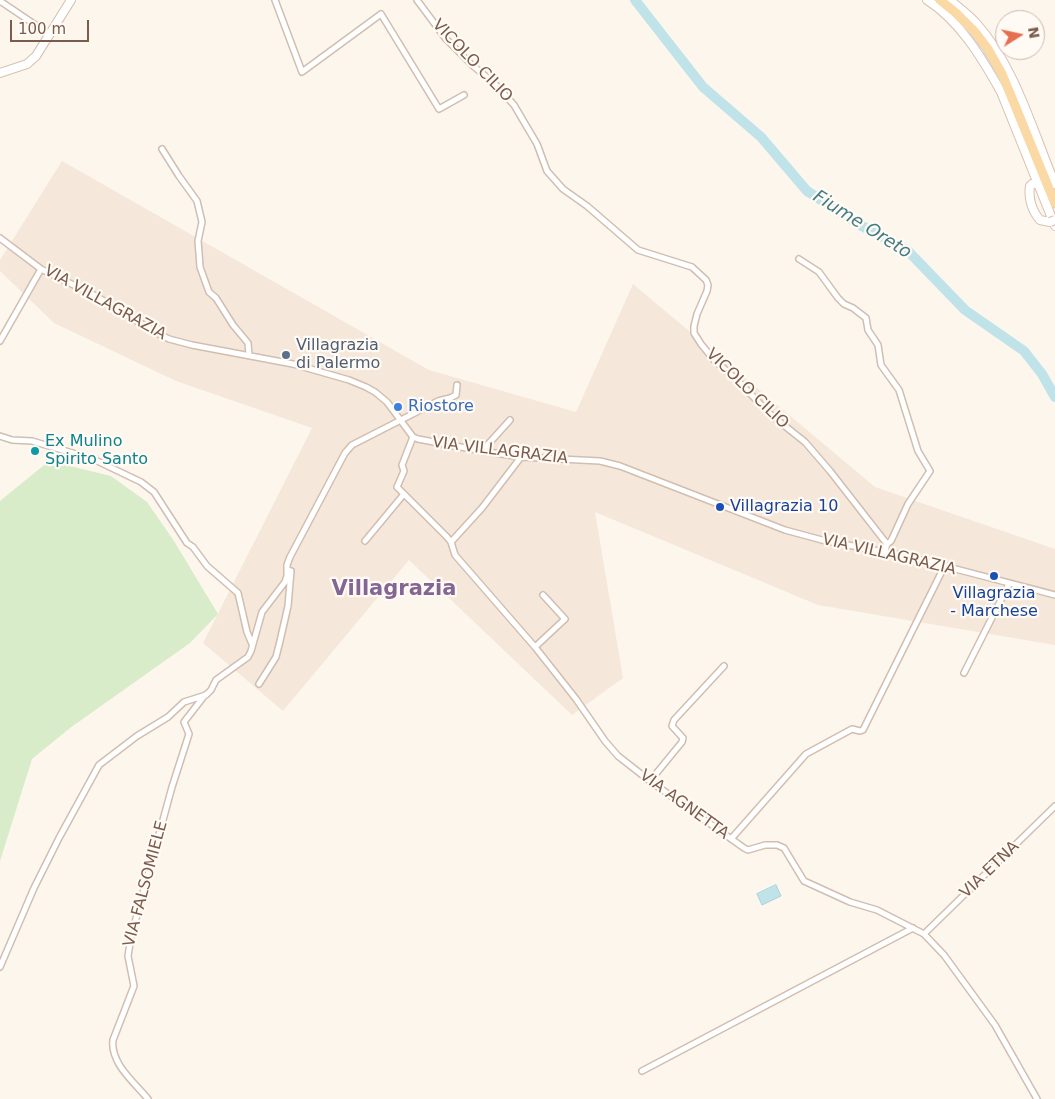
<!DOCTYPE html>
<html>
<head>
<meta charset="utf-8">
<style>
	body { margin:0 }
	#map { position:relative; width:1055px; height:1099px; overflow:hidden; background:#fdf6ec; font-family:"DejaVu Sans",sans-serif }
	canvas { display:block }
	.north { position:absolute; left:995px; top:10px; width:50px; height:50px; box-sizing:border-box; background:#fffaf3; border:1px solid #cabbb1; border-radius:50%; rotate:80deg; font-size:14px; font-weight:700; line-height:20px; text-align:center; color:#7a5c4d }
	.north::after { content:''; display:block; margin:auto; width:18px; height:22px; background:#e76f51; clip-path:polygon(50% 0,100% 100%,50% 72%,0 100%) }
	.scale { position:absolute; left:10px; top:20px; width:79px; height:22px; box-sizing:border-box; border:2px solid #7a5c4d; border-top:0; padding-left:6px; font-size:15px; line-height:18px; white-space:nowrap; color:#7a5c4d; -webkit-text-stroke:4px #fffaf3; paint-order:stroke }
</style>
</head>
<body>
<div id="map">
<canvas width="1055" height="1099"></canvas>
<div class="north">N</div>
<div class="scale">100 m</div>
</div>
<script>
const ctx = document.querySelector('canvas').getContext('2d');
ctx.lineJoin = 'round';
function fill(path, color) {
  ctx.fillStyle = color;
  ctx.fill(path, 'evenodd');
}
function trace(path, color, width, dash) {
  ctx.strokeStyle = color;
  ctx.lineWidth = width;
  ctx.lineCap = dash ? 'butt' : 'round';
  ctx.setLineDash(dash || []);
  ctx.stroke(path);
}
function label(font, color, halo, rows, align = 'center') {
  ctx.font = font + ' "DejaVu Sans",sans-serif';
  ctx.lineWidth = 4.5;
  ctx.setLineDash([]);
  ctx.textBaseline = 'middle';
  ctx.strokeStyle = halo;
  ctx.fillStyle = color;
  for (const [text, x, y, turn = 0] of rows) {
    ctx.save();
    ctx.translate(x, y);
    ctx.rotate((+turn || 0) * Math.PI / 180);
    ctx.textAlign = isNaN(turn) ? turn : align;
    if (halo) ctx.strokeText(text, 0, 0);
    ctx.fillText(text, 0, 0);
    ctx.restore();
  }
}
fill(new Path2D(`
	M62 161 429 370 576 412 633 284 875 487 1055 549V645L818 605 595 512 623 678 572 715 409 560 283 711 203 643 312 428 176 381 54 323 0 271V260Z`), '#f5e8da');
fill(new Path2D(`
	M49 461 111 476 147 502 174 541 218 614 190 643 70 728 32 759 0 861V501Z`), '#d8ecc9');
const water = new Path2D(`
	M776 885 781 896 762 905 757 894Z`);
fill(water, '#bfe3e8');
trace(water, '#a5d3da', 1);
trace(new Path2D(`
	M635 0 703 87 761 137 807 191 860 225 907 250 965 310 1024 351 1042 374 1055 397`), '#bfe3e8', 10);
const street = new Path2D(`
	M275 0 302 72 381 14 439 109 464 95
	M417 0 446 39 472 65 495 84 514 105 537 144 547 171 563 189 587 206 638 250 692 267 706 280 708 285 707 291 697 314 694 326V333L701 344 714 360 738 381 771 415 805 442 830 471 887 544 885 551
	M0 1 49 34
	M162 149 179 176 197 201 202 222 198 241 199 253 200 267 209 292 216 298 233 325 248 343 249 355
	M0 238 41 269 94 295 155 332 169 339 192 345 293 364 349 380 366 387 375 392 387 402 413 437 418 439 482 451 521 457 600 461 620 466 785 530 822 540 910 557 1055 595
	M799 259 819 272 838 298 844 304 853 308 866 318 868 330 878 345 881 365 899 390 918 451 930 471 908 504 891 541 887 544
	M0 341 41 269
	M0 436 12 440 32 441 93 459 141 482 154 492 187 543 193 547 207 566 238 593 247 632 252 644
	M413 437 402 465 404 471 397 487 447 537 451 542 455 555 535 647 576 699 605 741 618 756 650 781 744 848 748 850 765 845H777L784 848 804 881 850 902 877 910 924 934 944 955 995 1025 1037 1099
	M482 451 510 420
	M365 541 404 494
	M451 542 482 508 521 457
	M535 647 565 619 543 595
	M964 673 1009 584
	M259 684 276 657 280 641 288 606 291 571 287 570
	M650 781 682 742 683 738 672 726 674 720 724 666
	M731 839 806 754 852 729 860 731 863 730 944 567
	M924 934 1055 806
	M0 967 34 888 59 838 99 765 137 736 168 717 184 702 206 695 211 690 216 680 248 657 251 651 262 612 285 582 287 576V565L290 557 345 453 352 445 438 401 450 398 456 395 457 385
	M642 1071 913 928
	M148 1099C134 1082 110 1063 113 1040L134 986 128 956 131 937 172 787 189 734 184 722 205 695`);
const secondary = new Path2D(`
	M927 0C960 21 982 58 1001 92L1055 226
	M950 0C958 7 968 14 976 23 1015 66 1033 132 1055 184
	M0 73 27 64 36 56 71 0
	M1038 184H1032L1030 186C1028 198 1032 211 1040 220L1050 222`);
const primary = new Path2D(`
	M940 0 956 13 975 32 988 49 1002 74 1055 203`);
trace(street, '#d1beb0', 8);
trace(secondary, '#d6c0b0', 10);
trace(primary, '#dad1cd', 11);
trace(street, '#fff', 5);
trace(secondary, '#fff', 8);
trace(primary, '#fbd9a5', 9);
const secondaryBridge = new Path2D(`
	M1050 222 1055 220`);
trace(secondaryBridge, '#d6c0b0', 10, []);
trace(secondaryBridge, '#fff', 8);
for (const [x, y, r, color] of [
	[286,355,5,"#5c6f8a"],
	[398,407,5,"#3f7fe0"],
	[35,451,5,"#0f9aa8"],
	[720,507,5,"#1a4fb4"],
	[994,576,5,"#1a4fb4"]
]) {
  const dot = new Path2D();
  dot.arc(x, y, r, 0, 2 * Math.PI);
  ctx.fillStyle = color;
  ctx.fill(dot);
  trace(dot, '#fffaf3', 2);
}
label('16px', '#7a5c4d', '#fffaf3', [
	["VICOLO CILIO",472,61,46],
	["VIA VILLAGRAZIA",105,303,29],
	["VICOLO CILIO",747,389,44],
	["VIA VILLAGRAZIA",500,451,7],
	["VIA VILLAGRAZIA",889,555,13],
	["VIA AGNETTA",684,805,36],
	["VIA ETNA",990,870,-44],
	["VIA FALSOMIELE",146,884,-75]
]);
label('16px', '#4e5e75', '#fffaf3', [
	["Villagrazia",296,346],
	["di Palermo",296,364]
], 'left');
label('16px', '#366cbe', '#fffaf3', [
	["Riostore",408,407]
], 'left');
label('16px', '#0d838f', '#fffaf3', [
	["Ex Mulino",45,442],
	["Spirito Santo",45,460]
], 'left');
label('16px', '#164399', '#fffaf3', [
	["Villagrazia 10",730,507],
	["Villagrazia",994,594,"center"],
	["- Marchese",994,612,"center"]
], 'left');
label('italic 18px', '#437c86', '#fffaf3', [
	["Fiume Oreto",862,225,32]
]);
label('bold 21px', '#846695', '#fffaf3', [
	["Villagrazia",394,590]
]);
</script>
</body>
</html>
